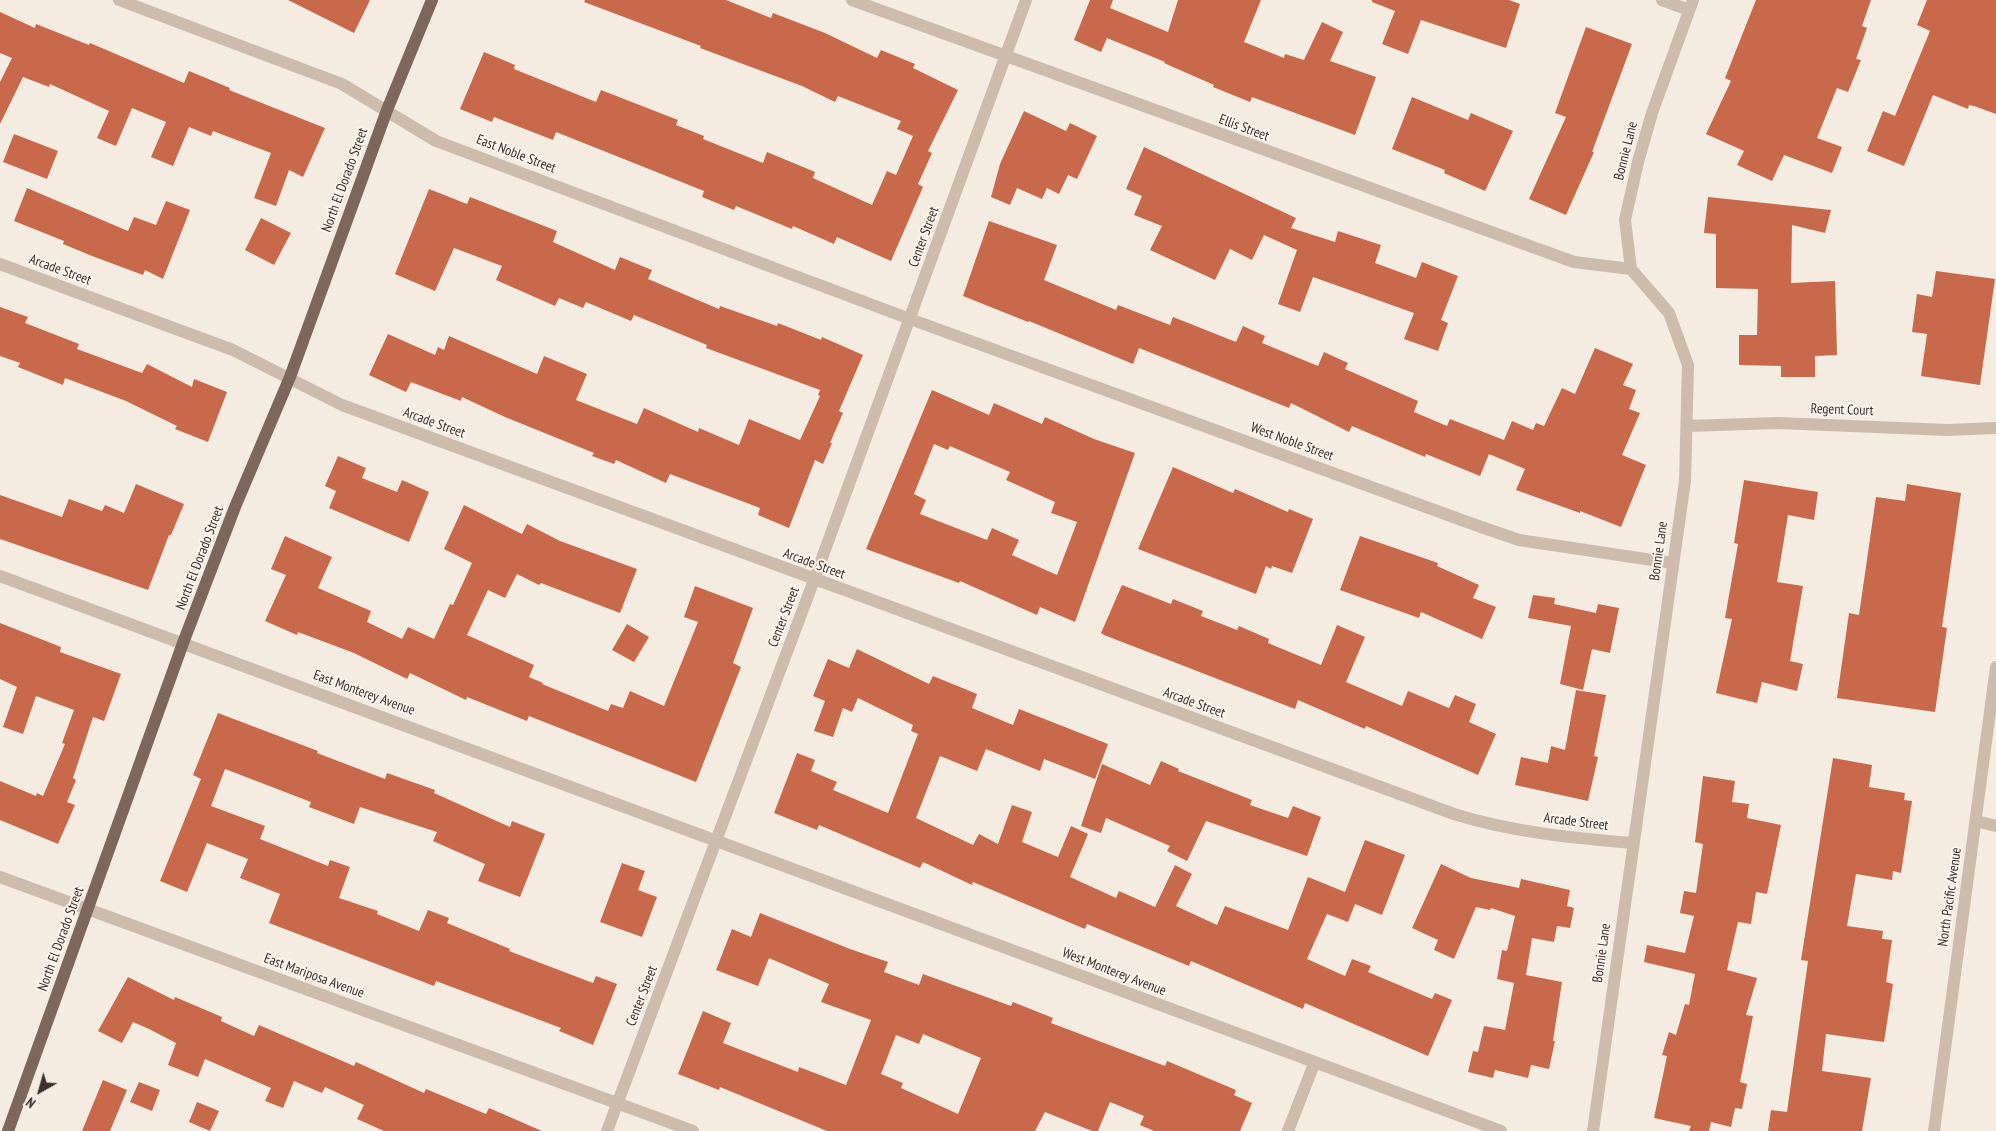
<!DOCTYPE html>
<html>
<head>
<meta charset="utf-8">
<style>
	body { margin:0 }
	#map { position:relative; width:1996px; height:1131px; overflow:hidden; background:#f4ebe1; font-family:"PT Sans Narrow",sans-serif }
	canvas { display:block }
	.north { position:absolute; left:15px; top:1066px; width:50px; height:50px; -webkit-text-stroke:4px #fbf5ee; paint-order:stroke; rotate:218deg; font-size:14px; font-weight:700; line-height:20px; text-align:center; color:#3b302b }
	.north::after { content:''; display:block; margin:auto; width:18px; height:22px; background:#3b302b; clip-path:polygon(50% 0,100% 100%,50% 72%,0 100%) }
</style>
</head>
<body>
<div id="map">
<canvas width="1996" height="1131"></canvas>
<div class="north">N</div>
</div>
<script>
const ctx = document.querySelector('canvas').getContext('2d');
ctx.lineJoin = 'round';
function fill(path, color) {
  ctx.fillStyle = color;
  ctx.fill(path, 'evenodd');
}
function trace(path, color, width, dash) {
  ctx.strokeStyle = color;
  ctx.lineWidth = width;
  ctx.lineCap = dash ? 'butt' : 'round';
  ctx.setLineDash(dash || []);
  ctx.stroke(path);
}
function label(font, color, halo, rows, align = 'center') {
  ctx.font = font + ' "PT Sans Narrow",sans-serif';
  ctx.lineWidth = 4;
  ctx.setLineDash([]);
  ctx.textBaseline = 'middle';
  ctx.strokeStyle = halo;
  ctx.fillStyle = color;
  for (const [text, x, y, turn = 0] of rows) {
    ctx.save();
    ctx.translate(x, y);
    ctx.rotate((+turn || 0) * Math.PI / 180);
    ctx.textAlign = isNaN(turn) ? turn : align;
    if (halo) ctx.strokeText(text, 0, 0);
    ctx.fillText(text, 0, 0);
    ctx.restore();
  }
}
fill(new Path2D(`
	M288 0H370L354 33Z
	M585 0H726L771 18 773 13 825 33 877 58 881 50 915 64 913 68 958 90 928 151 932 153 918 184 923 187 891 261 837 237 834 244 793 226 792 229 736 206 734 210 702 197 704 191 556 132 553 140 494 117 492 122 460 109 484 52 515 65 514 69 596 102 601 90 678 120 676 125 704 136 703 139 763 163 767 152 815 172 813 178 872 205 887 171 896 175 913 136 897 129 901 121 838 96 835 102 802 86 700 48 701 46 584 2Z
	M1090 0H1113L1110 8 1168 32 1178 0H1261L1244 42 1284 58 1285 54 1304 60 1322 22 1343 32 1330 61 1376 77 1355 135 1252 97 1250 102 1213 87 1214 85 1164 63 1165 62 1107 38 1101 52 1074 40Z
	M1372 0H1509L1520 4 1506 48 1421 20 1408 54 1382 44 1395 11 1372 2Z
	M1756 0H1871L1862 26 1867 28 1856 59 1861 60 1848 92 1837 88 1817 138 1842 147 1832 173 1784 155 1772 181 1737 165 1744 151 1706 134 1731 81 1725 78Z
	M1927 0H1996V114L1974 106 1969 105 1968 109 1933 95 1904 166 1867 151 1883 111 1895 116 1930 31 1917 25Z
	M0 12 35 28 36 24 89 45 90 43 184 83 189 71 230 88 229 90 325 128 303 177 289 170 276 206 254 198 271 153 213 131 211 136 189 127 173 166 151 157 166 122 132 108 116 146 97 138 109 111 50 84 49 87 23 77 0 124V82L12 58 0 53Z
	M1586 27 1632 44 1592 152H1594L1566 215 1529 199 1566 117 1555 113Z
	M1412 97 1468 120 1471 113 1513 131 1485 191 1444 173 1445 170 1392 149Z
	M1024 111 1066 131 1070 123 1097 136 1077 179 1068 175 1059 194 1047 188 1042 199 1017 188 1010 205 991 197 1000 164Z
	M14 134 58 151 47 179 3 162Z
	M1144 147 1296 218 1291 228 1335 242 1338 231 1381 245 1375 263 1416 278 1422 262 1458 276 1441 320 1448 323 1438 351 1404 339 1414 313 1313 277 1300 312 1278 304 1297 250 1264 235 1252 260 1230 249 1215 280 1150 250 1162 226 1134 215 1142 196 1126 189Z
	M27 188 128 231 134 217 156 225 166 201 190 210 163 279 145 270 143 275 92 256 63 244 64 241 14 221Z
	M429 189 467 204 470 197 557 231 553 242 615 270 620 257 652 270 648 279 719 309 720 306 777 326 778 323 821 340 822 337 863 355 839 411 843 413 830 443H832L823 464 815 460 789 528 758 515 760 508 670 474 666 483 616 460 614 464 592 456 594 453 505 417 462 397 461 401 411 382 406 392 369 375 388 334 435 355 438 347 444 350 449 336 537 374 544 356 587 374 576 400 637 424 644 408 698 432 699 428 739 445 749 419 800 440 820 396 818 395 820 390 706 348 707 345 634 315 631 321 586 302 583 308 559 298 555 306 496 280 502 266 454 248 435 291 395 274Z
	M1708 197 1831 210 1825 233 1792 225 1791 283 1835 281 1837 355 1815 356V377H1781V366L1739 365V335H1757L1758 289 1716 288V234L1704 233Z
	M261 218 291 233 274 265 245 250Z
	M989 221 1057 245 1044 280 1116 310 1118 305 1170 325 1173 317 1236 342 1243 326 1265 336 1262 343 1318 366 1324 352 1348 363 1345 369 1418 401 1414 412 1447 426 1450 419 1504 440 1512 421 1533 430 1536 423 1544 426 1562 388 1575 394 1595 348 1633 364 1623 385 1636 390 1629 409 1640 413 1622 455 1646 465 1621 527 1580 511V513L1516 490 1525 469 1489 454 1480 476 1426 454 1425 457 1352 426 1349 432 1291 403 1289 408 1139 348 1133 364 1029 321 1028 322 963 296Z
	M1936 271 1995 279 1980 385 1921 376 1927 334 1912 332 1917 294 1932 297Z
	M0 307 28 317 25 323 79 344 77 349 142 373 147 364 192 387 194 379 227 392 208 442 175 429 177 426 126 401 65 378 63 385 18 367 20 363 0 356Z
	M932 390 989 415 994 403 1042 424 1045 417 1094 439 1135 453 1075 622 1040 607 1037 615 960 581 959 583 866 549ZM934 444 948 450 950 446 1010 472 1006 480 1055 502 1051 513 1077 522 1057 575 1012 555 1019 540 992 528 987 540 920 514 926 500 914 494Z
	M338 456 366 468 362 478 397 492 402 480 429 492 409 542 329 508 336 491 325 486Z
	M1173 467 1233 493 1235 489 1288 512 1289 509 1313 519 1292 573 1272 566 1271 569 1266 566 1256 594 1138 549Z
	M1744 480 1818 492 1814 520 1788 515 1777 582 1803 586 1790 661 1803 664 1797 691 1762 682 1757 703 1716 693 1732 619 1725 618 1738 544 1734 543Z
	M136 484 184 504 171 535H169L148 590 0 539V495L62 517 69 499 102 511 105 505 124 513Z
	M1907 484 1961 493 1942 627 1947 628 1935 712 1837 698 1849 613 1859 615 1876 497 1905 501Z
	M464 505 522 534 527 524 560 541 637 569 620 613 541 583 539 585 517 574 505 598 488 590 467 635 534 665 529 677 543 683 542 684 608 711 611 704 623 708 630 691 664 706 698 622 684 617 695 586 753 608 733 663 741 667 696 782 529 716 527 721 467 697 466 700 410 673 407 679 354 653 298 632 297 635 265 621 286 575 271 569 285 536 332 557 318 588 371 611 367 622 402 639 408 627 434 639 450 604 453 605 472 563 444 549Z
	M1360 536 1438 563 1437 566 1479 585 1473 598 1496 607 1482 639 1421 612 1419 618 1340 590Z
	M1122 585 1171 604 1173 599 1203 611 1201 616 1237 630 1239 626 1269 639 1268 643 1321 665 1337 625 1365 637 1346 682 1402 706 1408 691 1449 708 1455 695 1476 704 1469 722 1496 734 1478 775 1366 726 1365 729 1298 700 1295 709 1104 635 1101 633Z
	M1533 595 1555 598 1554 604 1596 613 1598 604 1619 608 1610 653 1592 649 1583 690 1560 684 1571 626 1528 618Z
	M0 623 61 647 60 652 121 674 104 721 93 717 73 778 76 780 67 802 75 805 58 844 0 820V781L36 796 37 793 43 796 65 744 62 743 74 710 36 696 23 734 3 727 17 687 0 679Z
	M627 624 649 637 634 662 612 650Z
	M857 649 929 684 933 676 977 694 972 708 1013 725 1019 709 1108 744 1095 779 1044 759 1040 771 986 749 977 771 940 756 916 818 973 845 979 834 998 844 1012 805 1032 812 1022 842 1058 857 1071 826 1088 834 1070 877 1116 898 1119 891 1155 907 1175 865 1192 874 1176 906 1217 925 1225 906 1288 930 1308 877 1345 892 1365 840 1405 855 1382 915 1355 904 1348 922 1327 914 1307 959 1345 976 1352 959 1371 966 1368 972 1432 999 1435 993 1452 1000 1428 1056 1305 1003 1303 1009 1191 961 1189 966 1087 924 1085 929 973 882 972 885 923 862 920 868 819 825 817 830 774 813 797 753 815 760 811 771 837 782 833 790 888 813 918 734 911 731 913 725 858 698 852 712 843 708 833 737 814 731 825 701 813 696 828 659 849 668Z
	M1576 690 1606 695 1594 756 1598 757 1588 801 1515 785 1521 757 1548 763 1551 746 1565 750Z
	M218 713 318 751 317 753 385 779 387 773 435 790 434 793 510 827 512 821 545 834 520 897 478 881 485 864 433 841 437 832 360 807 354 824 309 807 311 802 225 769 211 806 265 826 260 839 328 866 330 860 350 867 339 898 378 911 377 914 419 931 428 910 449 918 447 923 510 949 509 951 593 983 596 976 617 984 593 1045 559 1031 561 1028 489 1001 436 981 434 986 269 923 280 894 240 878 248 859 207 843 187 892 160 881 201 779 193 775Z
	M1833 758 1872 765 1869 787 1905 793 1904 800 1912 801 1901 873 1893 871 1892 880 1856 874 1847 926 1883 931 1882 939 1892 940 1886 982 1893 984 1884 1042 1826 1034 1822 1071 1871 1078 1862 1131H1768L1771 1110 1787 1112 1808 961 1801 960Z
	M1161 761 1179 769 1178 771 1252 800 1250 805 1288 818 1293 806 1321 817 1307 856 1206 821 1187 861 1167 851 1170 846 1106 818 1101 833 1081 826 1102 764 1150 785Z
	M1703 776 1735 781 1732 802 1749 804 1747 818 1781 825 1767 894 1756 892 1751 924 1738 922 1727 970 1757 978 1746 1015 1753 1016 1740 1082 1747 1084 1742 1109 1735 1108 1731 1127 1711 1122 1709 1131H1689L1691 1126 1654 1118 1667 1056 1662 1055 1669 1032 1676 1035 1685 1004 1689 1005 1695 974 1644 962 1647 945 1685 953 1694 916 1680 913 1684 891 1696 893 1703 844 1695 842Z
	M622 863 645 871 638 890 657 897 642 937 600 922Z
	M1441 864 1471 878 1519 888 1521 879 1570 890 1567 906 1574 908 1570 928 1557 926 1554 942 1532 938 1526 975 1562 982 1553 1041H1555L1549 1069 1531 1065 1528 1078 1495 1070 1493 1078 1468 1072 1473 1051 1478 1052 1484 1026 1505 1030 1514 983 1497 979 1502 950 1507 951 1515 916 1491 908 1490 910 1476 907 1454 959 1434 950 1438 940 1412 928Z
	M760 913 850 949 888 962 884 972 919 985 923 974 1011 1006 1013 1002 1053 1018 1051 1023 1165 1066 1167 1061 1236 1090 1234 1095 1252 1103 1240 1131H1154L1140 1125 1144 1116 1110 1102 1098 1131H1092L1045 1112 1035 1131H827L720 1087 719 1090 678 1074 703 1011 731 1023 723 1043 798 1072 799 1067 846 1085 871 1020 821 1002 829 984 769 958 758 986 716 970 732 929 751 937ZM923 1034 981 1058 958 1114 901 1088 903 1083 881 1074 896 1035 919 1044Z
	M128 977 174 1000 175 997 222 1017 221 1021 254 1036 259 1025 354 1066 356 1062 424 1093 426 1089 486 1114 489 1108 542 1131H384L357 1119 364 1105 325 1087 322 1093 294 1081 283 1108 265 1101 271 1088 205 1059 198 1077 168 1065 176 1043 149 1029 133 1022 122 1043 98 1031Z
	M103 1080 127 1090 110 1131H82Z
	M139 1082 160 1090 152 1111 130 1102Z
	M197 1102 219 1111 210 1131 189 1122Z`), '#c8694b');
trace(new Path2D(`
	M119 0 342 84 436 141 910 319 1481 527 1519 540 1672 563
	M852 0 1574 262 1631 269
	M1662 0 1689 10
	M0 264 233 350 342 405 1454 814C1511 832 1573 838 1632 843
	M1687 426 1778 423 1947 430 1996 428
	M0 576C501 759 1000 948 1501 1131
	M1976 821 1996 826
	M0 877 693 1131
	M607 1131 814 580 1026 0
	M1288 1131 1314 1064
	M1593 1131 1685 481 1688 365 1669 313 1631 269 1625 220 1638 162 1652 113 1693 0
	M1934 1131 1996 667`), '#cdbbac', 12);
trace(new Path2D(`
	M8 1131 183 643 235 507 290 377 387 110 432 0`), '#7d675c', 12);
label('14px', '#3b302b', '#fbf5ee', [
	["Ellis Street",1244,128,20],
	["Bonnie Lane",1626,151,-76],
	["East Noble Street",516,154,21],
	["North El Dorado Street",345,180,-70],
	["Center Street",924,237,-70],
	["Arcade Street",60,270,20],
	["Regent Court",1842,410,2],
	["Arcade Street",434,423,20],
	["West Noble Street",1292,442,20],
	["Bonnie Lane",1659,551,-82],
	["North El Dorado Street",200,558,-69],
	["Arcade Street",814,564,20],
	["Center Street",784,617,-69],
	["East Monterey Avenue",364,693,20],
	["Arcade Street",1194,703,20],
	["Arcade Street",1576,822,7],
	["North Pacific Avenue",1950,897,-82],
	["North El Dorado Street",61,939,-70],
	["Bonnie Lane",1602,953,-82],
	["West Monterey Avenue",1114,972,21],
	["East Mariposa Avenue",314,976,20],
	["Center Street",642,996,-69]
]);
</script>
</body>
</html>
